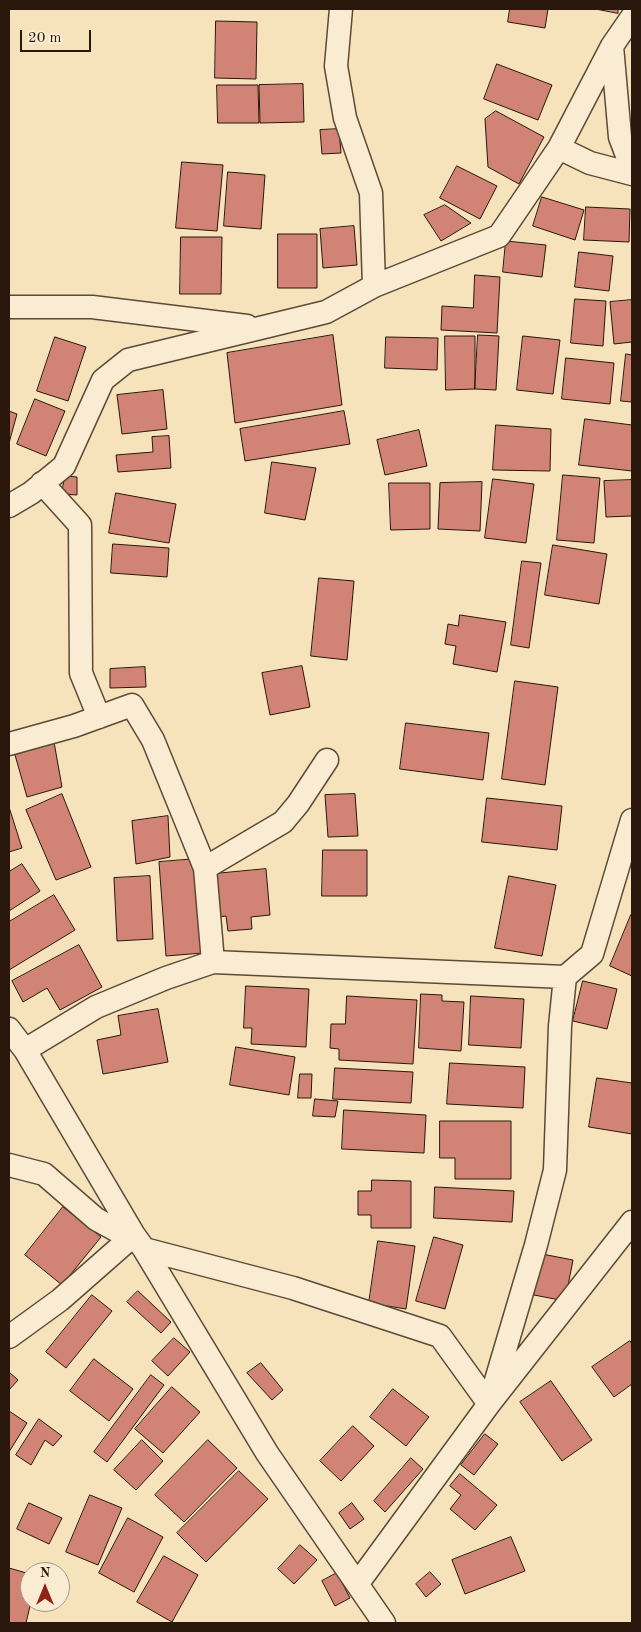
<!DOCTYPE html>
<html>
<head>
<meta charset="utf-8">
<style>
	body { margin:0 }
	#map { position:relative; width:641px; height:1632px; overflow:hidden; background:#f6e2bb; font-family:"Old Standard TT",serif }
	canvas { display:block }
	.frame { position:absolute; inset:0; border:10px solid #28170a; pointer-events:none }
	.north { position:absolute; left:20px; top:1562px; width:50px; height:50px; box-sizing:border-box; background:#f9ecd3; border:1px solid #a59783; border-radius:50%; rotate:0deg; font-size:14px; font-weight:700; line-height:20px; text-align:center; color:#28170a }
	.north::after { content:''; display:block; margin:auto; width:18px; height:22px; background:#8f2418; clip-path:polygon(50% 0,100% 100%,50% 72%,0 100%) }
	.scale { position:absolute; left:20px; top:30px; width:71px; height:22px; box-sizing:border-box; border:2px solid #28170a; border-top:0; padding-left:6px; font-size:15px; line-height:18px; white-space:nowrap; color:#28170a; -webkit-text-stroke:4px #f9ecd3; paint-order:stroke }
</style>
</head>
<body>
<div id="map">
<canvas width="641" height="1632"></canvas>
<div class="frame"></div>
<div class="north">N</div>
<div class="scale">20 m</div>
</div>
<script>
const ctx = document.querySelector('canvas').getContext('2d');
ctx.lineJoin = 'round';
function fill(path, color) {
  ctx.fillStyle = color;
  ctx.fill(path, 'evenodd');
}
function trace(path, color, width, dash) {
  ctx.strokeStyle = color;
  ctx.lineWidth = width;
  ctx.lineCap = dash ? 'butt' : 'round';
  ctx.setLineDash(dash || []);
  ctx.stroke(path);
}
const building = new Path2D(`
	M510 9H548L545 28 508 22Z
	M596 9H618V13Z
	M216 21 257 22 256 79 215 78Z
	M497 64 552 85 538 120 484 99Z
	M303 84 304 122 260 123 259 85Z
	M217 85H258L259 123H218Z
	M496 111 544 137 519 184 488 167 485 119Z
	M339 129 341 153 322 154 320 130Z
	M182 162 223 165 217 231 176 228Z
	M457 166 497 186 480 219 440 198Z
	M228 172 265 175 261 229 224 226Z
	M542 197 584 210 575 240 533 226Z
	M445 205 471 223 441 241 424 215Z
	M586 207 630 209 629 242 584 240Z
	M354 226 357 265 323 268 320 229Z
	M278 234H317V288H278Z
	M181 237H222L221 294H180Z
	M506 241 546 245 542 277 503 272Z
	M579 252 613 256 609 291 575 287Z
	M475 275 500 277 497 333 441 330 442 306 473 308Z
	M575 299 606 301 603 346 571 343Z
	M632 300V342L614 344 610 302Z
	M333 335 342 405 235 423 227 353Z
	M478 335 499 336 496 390 475 389Z
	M445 336H475V389L446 390Z
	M523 336 560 340 553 394 517 390Z
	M55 337 86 347 68 401 37 391Z
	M386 337 438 338 437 370 385 368Z
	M626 354 632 355V402L621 401Z
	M566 358 614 363 610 404 562 399Z
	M163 390 167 429 122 434 117 395Z
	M35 399 65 411 46 456 17 444Z
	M9 411 17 414 9 443Z
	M344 411 350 444 245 461 240 429Z
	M585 419 632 425V471L579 465Z
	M496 425 551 429 550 471 493 470Z
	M419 430 427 466 385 475 377 440Z
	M169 436 171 468 118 472 116 455 153 452 152 437Z
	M272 462 316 468 305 520 265 513Z
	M563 475 600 478 594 543 557 540Z
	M65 476 77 477V495L62 494Z
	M493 479 534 484 526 543 485 538Z
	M632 480V516L606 517 604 481Z
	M482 482 480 531 438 529 440 483Z
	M389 483H430V529L391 530Z
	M116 493 176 504 169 543 109 533Z
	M113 544 169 548 167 577 111 573Z
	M553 545 607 554 599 604 545 595Z
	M522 561 541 563 529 648 511 645Z
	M319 578 354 581 347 660 311 656Z
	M460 615 506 622 497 672 453 664 456 646 445 644 448 624 458 626Z
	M302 666 310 707 270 715 262 673Z
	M145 667 146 687 110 688V669Z
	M515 681 558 687 545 785 502 779Z
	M406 723 489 733 483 780 400 769Z
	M54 742 62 787 27 797 15 755Z
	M62 794 91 867 56 880 26 810Z
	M355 794 358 836 328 837 325 795Z
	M487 798 562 806 557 850 482 842Z
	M9 807 22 848 9 852Z
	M168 816 170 857 136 864 132 821Z
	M323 850H367V896H322Z
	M196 859 203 953 166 956 159 862Z
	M22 864 40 891 9 911V872Z
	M266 869 270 915 251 917 252 929 228 931 226 916 218 917 214 874Z
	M150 876 153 939 117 941 114 878Z
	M509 876 556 885 542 956 495 948Z
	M54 895 75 930 9 970V922Z
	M631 915 632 916V976L610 966Z
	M79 945 102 987 60 1010 47 988 23 1002 12 981Z
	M583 981 617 989 607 1029 573 1021Z
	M246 986 309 989 306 1047 251 1044 252 1028H244Z
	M421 994 442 995V1001L464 1002 461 1051 419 1048Z
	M347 996 417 1000 413 1064 339 1060V1049L330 1048 331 1024H345Z
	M471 996 524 999 521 1048 469 1045Z
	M158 1009 168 1062 103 1074 97 1040 121 1035 118 1016Z
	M236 1047 295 1057 289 1095 230 1085Z
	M450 1063 525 1067 523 1108 447 1104Z
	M335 1068 413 1072 411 1103 333 1099Z
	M300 1074H312L311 1098H298Z
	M597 1078 632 1083V1134L589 1127Z
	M315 1099 338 1101 335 1117 313 1116Z
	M344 1110 426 1115 424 1153 342 1149Z
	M440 1121H511V1179H455V1158H440Z
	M372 1180 411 1181V1228H371V1215H358V1191H371Z
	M435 1187 514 1191 512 1222 434 1218Z
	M63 1207 101 1237 62 1285 25 1255Z
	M434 1237 463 1245 445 1309 416 1301Z
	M378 1241 415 1246 406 1309 369 1303Z
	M542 1254 573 1260 565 1301 534 1295Z
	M138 1291 171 1322 161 1333 127 1302Z
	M92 1295 112 1311 66 1368 46 1352Z
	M174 1338 190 1352 168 1376 152 1361Z
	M630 1341 632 1344V1384L614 1397 592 1367Z
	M94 1359 133 1389 109 1421 70 1391Z
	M261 1363 283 1390 272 1400 247 1373Z
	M9 1372 18 1380 9 1390Z
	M151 1375 164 1385 107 1462 94 1452Z
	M551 1381 592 1440 562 1461 520 1402Z
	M172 1387 200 1412 163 1453 135 1429Z
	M393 1389 429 1417 406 1446 370 1417Z
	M9 1411 27 1423 9 1452Z
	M39 1419 62 1436 53 1446 45 1440 31 1465 16 1455Z
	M353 1426 374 1446 341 1481 320 1461Z
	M485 1434 498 1444 474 1475 461 1465Z
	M142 1440 163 1461 136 1490 114 1470Z
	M208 1440 237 1468 184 1522 155 1495Z
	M411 1458 423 1469 385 1512 374 1501Z
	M239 1471 268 1499 206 1562 177 1533Z
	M460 1474 497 1505 475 1530 450 1509 461 1495 450 1486Z
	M90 1495 122 1508 98 1565 66 1552Z
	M29 1503 62 1518 49 1544 17 1529Z
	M352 1503 364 1519 350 1529 339 1513Z
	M128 1518 163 1537 134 1592 99 1573Z
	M511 1537 525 1571 465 1594 452 1560Z
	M300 1545 317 1560 294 1584 278 1569Z
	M164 1556 198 1575 172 1622 137 1602Z
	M9 1568 30 1574 31 1602 26 1623H9Z
	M430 1572 441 1584 426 1597 416 1584Z
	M337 1573 350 1598 335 1606 322 1581Z`);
fill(building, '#d18475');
trace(building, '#28170a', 1);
const minor = new Path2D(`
	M341 9 336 66 345 118 371 193 374 286
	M612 46 620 137 632 169
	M559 148 590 163 632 174
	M9 307H92L247 326
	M42 483 80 525 81 673 99 717
	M9 506 31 493 64 466 103 380 128 360 326 312 374 286 499 236 559 148 612 46 632 17
	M9 744 74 726 132 705 153 740 205 868
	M213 962 565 977
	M9 1029 25 1050 134 1235 144 1249 267 1453 384 1623
	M25 1050 96 1007 166 978 213 962 205 868 283 822 298 804 327 760
	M9 1165 44 1174 96 1219 116 1230 134 1235
	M144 1249 293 1288 440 1336 489 1404
	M9 1337 60 1300 134 1235
	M489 1404 536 1245 555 1170 560 1026 565 977 592 954 632 820
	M358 1583 489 1404 632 1222`);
trace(minor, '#5c4a36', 25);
trace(minor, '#f9ecd3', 22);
</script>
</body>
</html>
